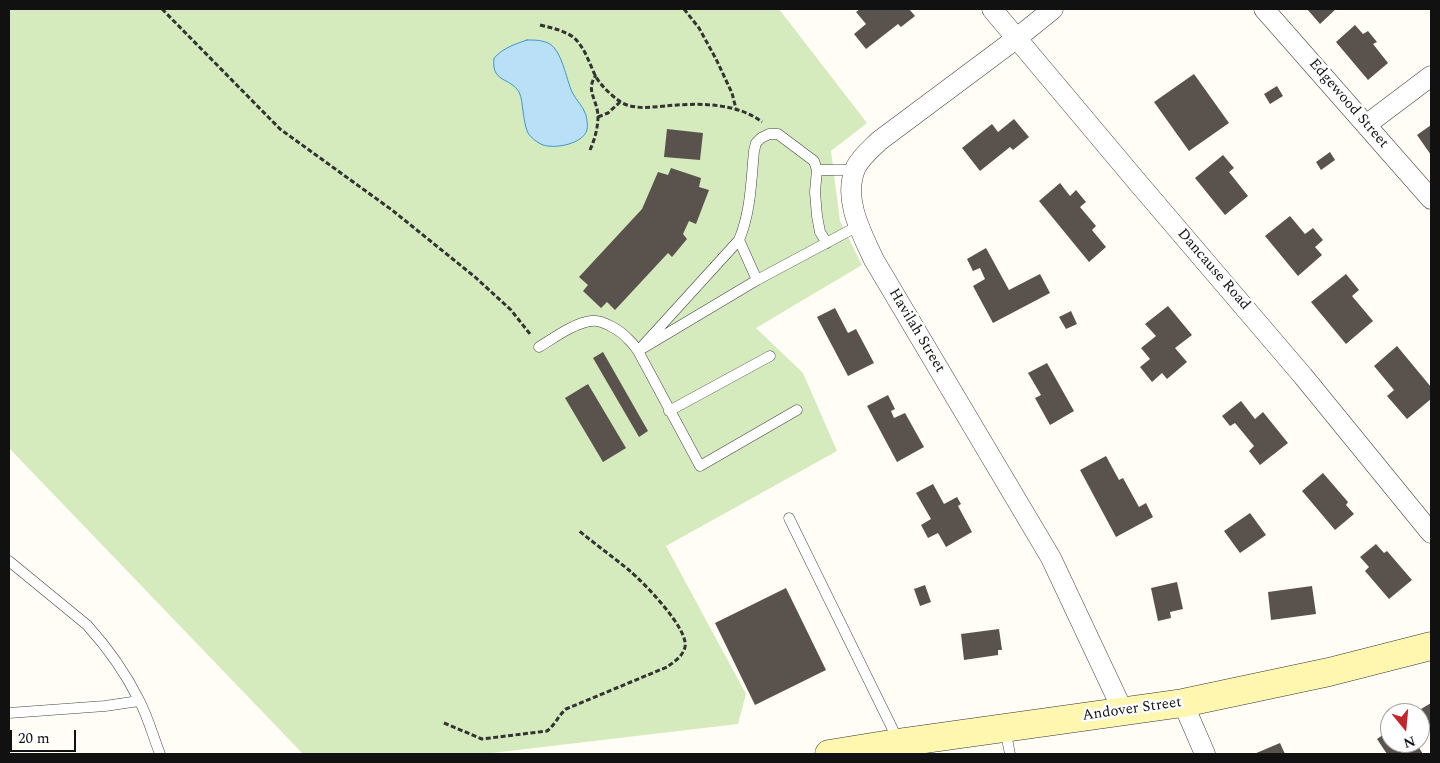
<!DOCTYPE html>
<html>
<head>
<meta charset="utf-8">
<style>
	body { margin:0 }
	#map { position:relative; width:1440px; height:763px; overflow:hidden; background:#fffdf5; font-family:Spectral,serif }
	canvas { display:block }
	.frame { position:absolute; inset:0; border:10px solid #111; pointer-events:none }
	.north { position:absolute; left:1380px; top:703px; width:50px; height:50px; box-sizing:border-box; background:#fff; border:1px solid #a0a0a0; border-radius:50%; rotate:163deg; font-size:14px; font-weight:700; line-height:20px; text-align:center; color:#111 }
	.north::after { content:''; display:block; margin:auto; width:18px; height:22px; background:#c4262e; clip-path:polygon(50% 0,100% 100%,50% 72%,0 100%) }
	.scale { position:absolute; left:10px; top:730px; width:66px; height:22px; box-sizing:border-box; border:2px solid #111; border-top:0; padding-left:6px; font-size:15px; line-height:18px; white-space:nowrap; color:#111; -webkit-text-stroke:4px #fff; paint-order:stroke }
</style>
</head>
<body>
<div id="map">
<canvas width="1440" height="763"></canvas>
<div class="frame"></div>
<div class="north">N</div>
<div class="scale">20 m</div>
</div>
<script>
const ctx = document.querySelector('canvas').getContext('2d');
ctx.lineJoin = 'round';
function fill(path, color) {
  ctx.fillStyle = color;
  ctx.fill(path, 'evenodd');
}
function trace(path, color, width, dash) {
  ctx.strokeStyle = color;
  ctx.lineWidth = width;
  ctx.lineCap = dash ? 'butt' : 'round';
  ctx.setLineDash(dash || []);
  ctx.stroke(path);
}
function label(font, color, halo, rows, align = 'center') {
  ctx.font = font + ' Spectral,serif';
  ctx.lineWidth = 5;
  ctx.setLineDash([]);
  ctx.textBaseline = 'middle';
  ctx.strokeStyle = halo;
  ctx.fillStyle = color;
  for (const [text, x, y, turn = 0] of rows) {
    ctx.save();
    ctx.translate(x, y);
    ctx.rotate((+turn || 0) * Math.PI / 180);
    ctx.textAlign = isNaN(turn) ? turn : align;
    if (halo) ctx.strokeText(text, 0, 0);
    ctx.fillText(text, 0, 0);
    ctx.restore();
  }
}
fill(new Path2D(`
	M9 9H779L867 123 831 151 840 221 862 265 756 328 803 373 837 451 666 546 746 694 738 724 492 753 468 754H303L9 448Z`), '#d5ebbd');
const water = new Path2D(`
	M527 40C535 40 543 40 550 44 562 52 566 78 572 92 576 100 583 106 586 115 587 120 588 125 587 130 583 144 555 149 543 145 538 143 531 138 528 133 525 127 524 118 523 111 522 105 522 98 519 92 510 77 491 83 494 58 505 47 513 45 527 40Z`);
fill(water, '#b9e0f7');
trace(water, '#3f96cf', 1);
fill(new Path2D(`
	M860 9H909L915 16 901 27 898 24 866 49 854 34 866 24 856 12Z
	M1307 9H1336L1320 24Z
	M1355 25 1363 34 1368 31 1377 42 1373 44 1388 63 1368 80 1336 42Z
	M1194 74 1229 123 1189 151 1154 102Z
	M1277 86 1283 96 1270 104 1264 94Z
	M1014 119 1029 137 1013 150 1010 147 980 171 962 148 992 124 998 132Z
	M1431 125V155L1417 135Z
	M667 129 703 133 700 160 664 157Z
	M1330 152 1335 160 1321 170 1316 162Z
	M1223 155 1234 168 1229 172 1248 196 1225 215 1195 178Z
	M671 168 701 178 699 187 709 190 696 224 689 221 683 234 687 239 672 257 668 253 615 310 607 302 601 308 583 291 588 285 579 277 642 209 658 172 668 175Z
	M1060 183 1070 196 1076 190 1086 202 1080 207 1096 226 1092 230 1106 247 1089 262 1039 201Z
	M1290 216 1305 234 1313 228 1323 240 1315 247 1322 255 1298 276 1265 236Z
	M986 248 1009 290 1040 274 1050 293 993 323 973 286 985 279 980 268 973 271 967 259Z
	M1346 274 1359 290 1352 296 1373 321 1346 344 1311 302Z
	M1168 306 1192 335 1175 348 1187 362 1167 379 1162 373 1152 382 1140 367 1150 359 1141 348 1156 336 1145 324Z
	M835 308 848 333 856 329 874 363 848 376 817 317Z
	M1071 311 1077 324 1066 329 1059 317Z
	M1397 346 1431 387V399L1407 419 1387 396 1394 390 1374 366Z
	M603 352 648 431 639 437 593 358Z
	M1047 363 1074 411 1050 425 1035 398 1041 395 1028 373Z
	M588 384 626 448 603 462 565 398Z
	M888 395 895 409 891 411 894 418 905 413 924 447 897 462 867 406Z
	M1241 401 1255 419 1263 412 1288 443 1260 465 1249 451 1254 446 1235 423 1230 426 1222 416Z
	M1106 456 1119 480 1123 478 1139 507 1146 503 1153 517 1116 537 1080 470Z
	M1323 473 1348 502 1346 505 1354 514 1335 530 1302 491Z
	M933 484 944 504 957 497 961 504 958 506 972 532 946 547 938 533 928 538 921 525 931 519 916 493Z
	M1250 513 1266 535 1240 553 1224 531Z
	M1376 544 1384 553 1387 551 1412 580 1389 599 1365 571 1369 567 1360 557Z
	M1177 582 1183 609 1170 612 1171 618 1158 621 1151 588Z
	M925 585 931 602 920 606 914 589Z
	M1312 586 1316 614 1271 620 1268 592Z
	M786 588 826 670 755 705 715 623Z
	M999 629 1002 650H998V655L964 660 961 634Z
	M1431 703V727L1421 709Z
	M1390 730V743H1416L1423 754H1387L1377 739Z
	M1280 743 1285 754H1254Z`), '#5a524d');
const lane = new Path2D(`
	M817 170H856
	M739 240 757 280 858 226
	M757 280 638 351 700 466 797 410
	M539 347C554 338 574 323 591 321 602 319 621 331 628 339 632 342 635 347 638 351L739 240C751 211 751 182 754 151L756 143 761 138 769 134H778L814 161 817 170 815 192 817 216 820 232 827 243
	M669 411 770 356
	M789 518 899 742
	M9 561 87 625C106 646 126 674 139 700 148 717 153 736 160 754
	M9 713 105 706 139 701
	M1005 729 1010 754`);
const street = new Path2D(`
	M992 9 1139 184 1303 376 1431 533
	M1053 9 1017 38 879 141C871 149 861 157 856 167 842 198 861 232 874 260L1051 558 1123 711
	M1264 9 1431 199
	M1366 125 1431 76
	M1183 703 1205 754`);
const secondary = new Path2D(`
	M829 754 897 743 1183 703 1329 672 1431 646`);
trace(lane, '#444', 11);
trace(street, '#444', 21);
trace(secondary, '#333', 29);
trace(new Path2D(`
	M162 9 280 129 392 210 475 277 511 310 530 334
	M684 9 699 28 716 59 732 93 736 109
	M540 25C552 28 563 30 573 37 585 47 589 63 596 77 601 85 607 91 614 97 618 100 621 103 627 105 639 109 652 107 665 106 696 103 736 102 762 122
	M598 117 608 113 620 102
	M590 150C595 139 598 127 598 116 597 98 585 91 596 75
	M444 723 482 739 547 731C555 725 558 716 566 709L667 667C674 662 683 656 685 647 689 629 644 583 630 571 613 557 595 544 578 530`), '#333', 3, [5, 2.5]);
trace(lane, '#fff', 10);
trace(street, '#fff', 20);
trace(secondary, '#fff6b0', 28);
label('15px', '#111', '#fff', [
	["Edgewood Street",1348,104,49],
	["Dancause Road",1213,270,49],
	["Havilah Street",916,331,59],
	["Andover Street",1132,710,-8]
]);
</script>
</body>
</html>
